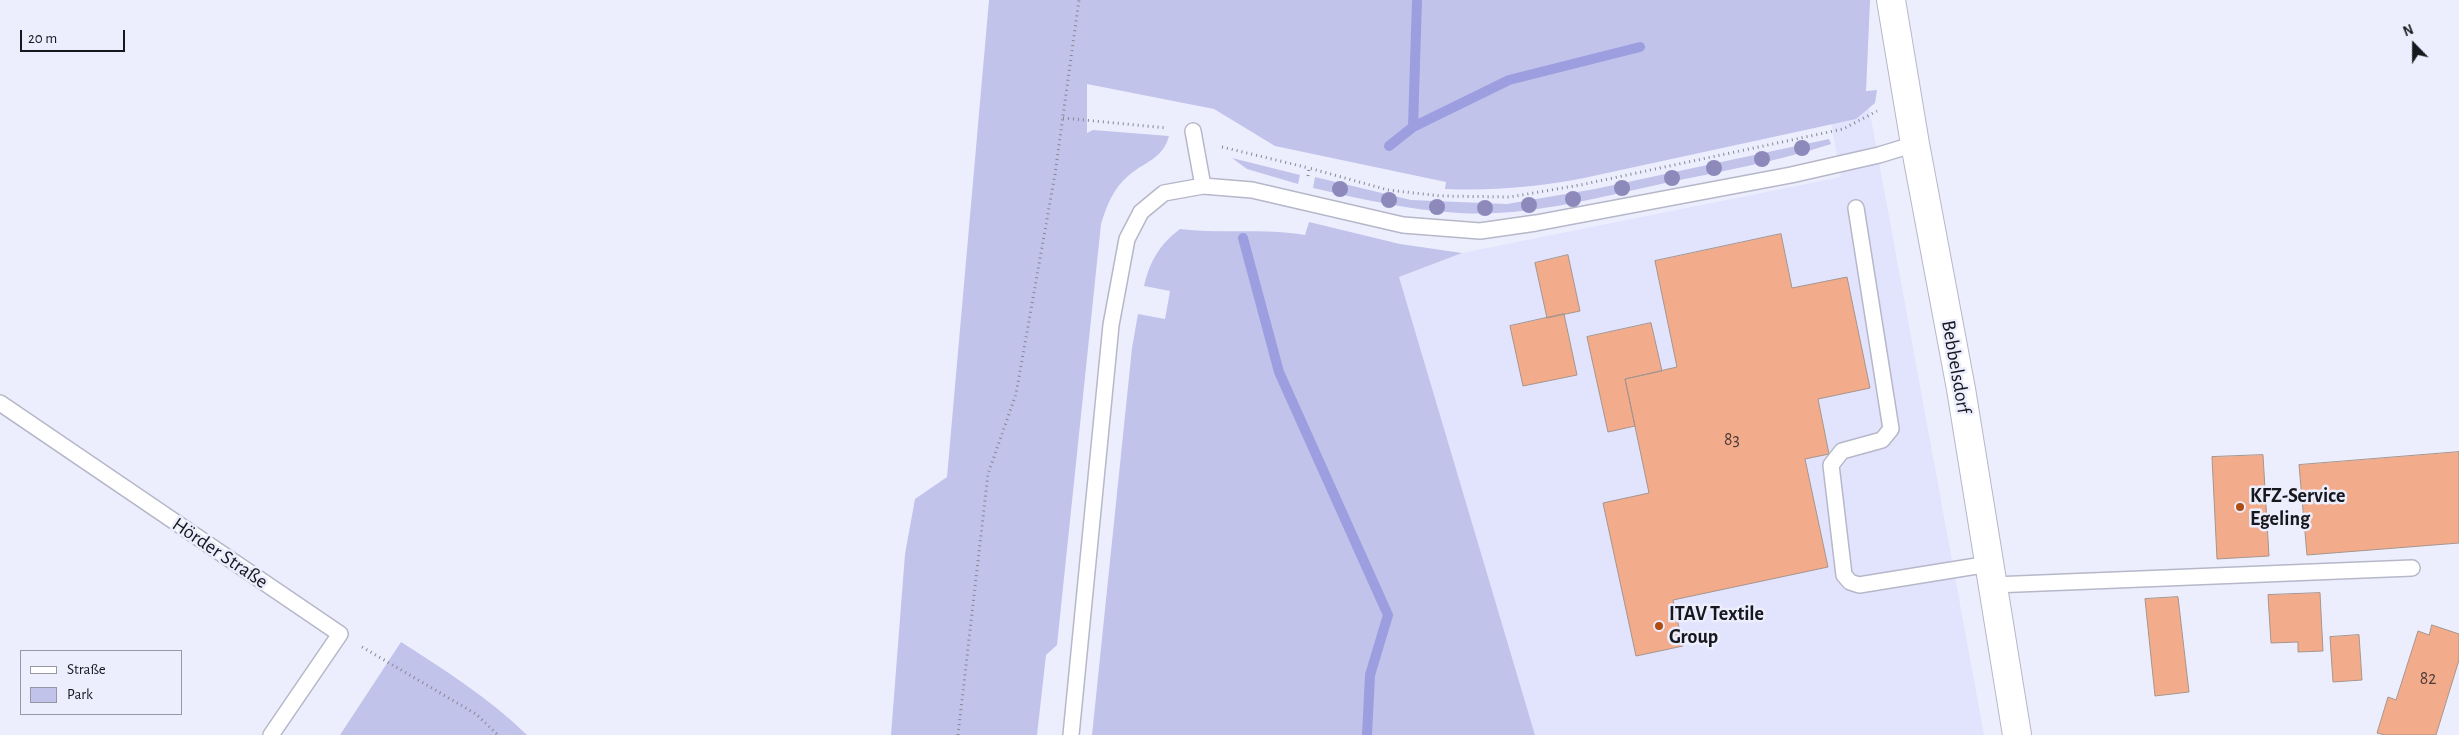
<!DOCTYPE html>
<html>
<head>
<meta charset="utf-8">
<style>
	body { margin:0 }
	#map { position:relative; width:2459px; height:735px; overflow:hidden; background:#edeefd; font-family:"Alegreya Sans",sans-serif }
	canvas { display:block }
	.legend { position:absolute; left:20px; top:650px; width:162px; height:65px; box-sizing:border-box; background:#edeefd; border:1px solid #9798a4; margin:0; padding:6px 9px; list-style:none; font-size:15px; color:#17171e }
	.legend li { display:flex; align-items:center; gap:10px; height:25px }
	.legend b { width:25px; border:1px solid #9798a4 }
	.north { position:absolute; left:2389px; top:20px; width:50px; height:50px; -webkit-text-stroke:4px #edeefd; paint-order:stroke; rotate:338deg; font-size:14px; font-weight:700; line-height:20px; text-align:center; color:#17171e }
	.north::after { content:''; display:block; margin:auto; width:18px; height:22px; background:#17171e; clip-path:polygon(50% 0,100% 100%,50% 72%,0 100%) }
	.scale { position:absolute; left:20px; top:30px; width:105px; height:22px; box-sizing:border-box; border:2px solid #17171e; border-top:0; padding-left:6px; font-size:15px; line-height:18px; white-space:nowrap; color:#17171e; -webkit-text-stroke:4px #edeefd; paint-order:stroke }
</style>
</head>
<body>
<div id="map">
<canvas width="2459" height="735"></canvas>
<ul class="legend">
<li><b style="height:6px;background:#fff"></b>Straße</li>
<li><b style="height:14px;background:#c1c3eb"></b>Park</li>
</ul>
<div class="north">N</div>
<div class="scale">20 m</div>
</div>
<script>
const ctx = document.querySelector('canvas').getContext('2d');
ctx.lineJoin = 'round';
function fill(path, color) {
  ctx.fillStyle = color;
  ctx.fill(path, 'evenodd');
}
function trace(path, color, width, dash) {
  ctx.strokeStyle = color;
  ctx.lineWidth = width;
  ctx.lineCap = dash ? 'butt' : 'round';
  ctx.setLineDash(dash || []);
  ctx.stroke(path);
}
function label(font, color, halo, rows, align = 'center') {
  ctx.font = font + ' "Alegreya Sans",sans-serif';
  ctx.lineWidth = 5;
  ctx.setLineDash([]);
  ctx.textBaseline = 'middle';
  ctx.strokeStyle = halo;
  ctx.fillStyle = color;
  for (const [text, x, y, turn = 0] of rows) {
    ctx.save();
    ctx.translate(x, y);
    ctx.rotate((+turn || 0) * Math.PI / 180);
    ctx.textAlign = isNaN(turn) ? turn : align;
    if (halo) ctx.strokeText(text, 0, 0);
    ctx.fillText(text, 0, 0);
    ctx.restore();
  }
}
fill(new Path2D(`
	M1809 0H1870L1866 91 1984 735H1535L1399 277 1462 253 1841 177Z`), '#e2e3fd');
fill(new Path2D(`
	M989 0H1870L1866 91 1877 90 1875 103 1856 119 1584 178C1537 187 1493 191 1445 189L1446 182 1275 146 1214 109 1087 84V133L1093 130 1169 136C1163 159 1144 162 1128 176 1113 189 1107 205 1101 224L1057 645 1046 655 1037 735H891L905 554 915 499 947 477Z
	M1829 139 1831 144C1775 162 1718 172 1661 184 1595 198 1527 217 1459 213 1409 210 1361 199 1313 188L1315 177 1411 200 1507 204 1595 189Z
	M1232 158 1300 175 1298 184 1247 169Z
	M1309 222 1400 244 1462 253 1399 277 1535 735H1092L1132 348 1138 314 1165 319 1170 291 1144 286C1150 261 1159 245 1180 229 1222 234 1264 228 1305 235Z
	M401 642C445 670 489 698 527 735H340Z`), '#c1c3eb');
trace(new Path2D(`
	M1413 127 1509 80 1640 47
	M1389 146 1413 127 1417 0
	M1243 238 1279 372 1388 615 1370 675 1367 735`), '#9c9edf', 10);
const building = new Path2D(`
	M1781 234 1792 288 1847 277 1870 388 1818 399 1829 454 1805 459 1828 567 1673 600 1683 646 1636 656 1603 503 1649 493 1625 379 1677 367 1655 261Z
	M1568 255 1580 311 1547 318 1535 263Z
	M1564 314 1577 375 1523 386 1510 326Z
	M1651 323 1662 371 1625 379 1635 426 1608 432 1587 337Z
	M2459 452V543L2307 555 2299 465Z
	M2263 455 2269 556 2217 559 2212 457Z
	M2320 593 2323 651 2298 652V642L2271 643 2268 595Z
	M2178 597 2189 692 2155 696 2145 599Z
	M2432 625 2459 634V660L2436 735H2385L2377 733 2388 697 2396 700 2418 631 2429 635Z
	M2359 635 2362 680 2333 682 2330 637Z`);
fill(building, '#f3ac8b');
trace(building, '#a6958d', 1);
const lane = new Path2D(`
	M1193 131 1203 186
	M1856 208 1891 429 1882 440 1842 451 1831 465 1844 575 1850 582 1859 585 1989 564
	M0 403 340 634 271 735
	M1993 585 2412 568
	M1071 735 1111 325 1127 239 1141 212 1164 193 1203 186 1252 190 1403 225 1480 231 1536 223 1791 175 1879 155 1915 144`);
const street = new Path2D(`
	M1891 0 1915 144 1961 389 2017 735`);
trace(lane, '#b6b7c9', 18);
trace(street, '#b6b7c9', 30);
trace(new Path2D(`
	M1063 118 1167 128
	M1222 147 1309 168
	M1308 176 1309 168 1388 190 1441 196 1510 197 1580 185 1843 129 1877 111
	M362 647 476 714 498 735
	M958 735 988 474 1016 394 1055 174 1079 0`), '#878792', 3, [1, 4]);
trace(lane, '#fff', 15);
trace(street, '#fff', 28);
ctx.fillStyle = '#8d8abb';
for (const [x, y] of [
	[1802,148],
	[1762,159],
	[1714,168],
	[1672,178],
	[1622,188],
	[1340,189],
	[1573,199],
	[1389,200],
	[1529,205],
	[1437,207],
	[1485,208]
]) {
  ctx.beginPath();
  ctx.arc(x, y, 8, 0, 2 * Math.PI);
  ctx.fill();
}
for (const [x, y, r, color] of [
	[2240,507,5,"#af4c11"],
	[1659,626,5,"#af4c11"]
]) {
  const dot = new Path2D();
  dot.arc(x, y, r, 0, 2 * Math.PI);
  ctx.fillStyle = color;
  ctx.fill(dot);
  trace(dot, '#edeefd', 2);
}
label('18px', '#4e3c39', null, [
	["83",1732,440],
	["82",2428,679]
]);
label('20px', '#17171e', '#edeefd', [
	["Bebbelsdorf",1956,367,80],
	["Hörder Straße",220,553,34]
]);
label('bold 20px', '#17171e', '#edeefd', [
	["KFZ-Service",2250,496],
	["Egeling",2250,519],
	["ITAV Textile",1669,614],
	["Group",1669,637]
], 'left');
</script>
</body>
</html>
